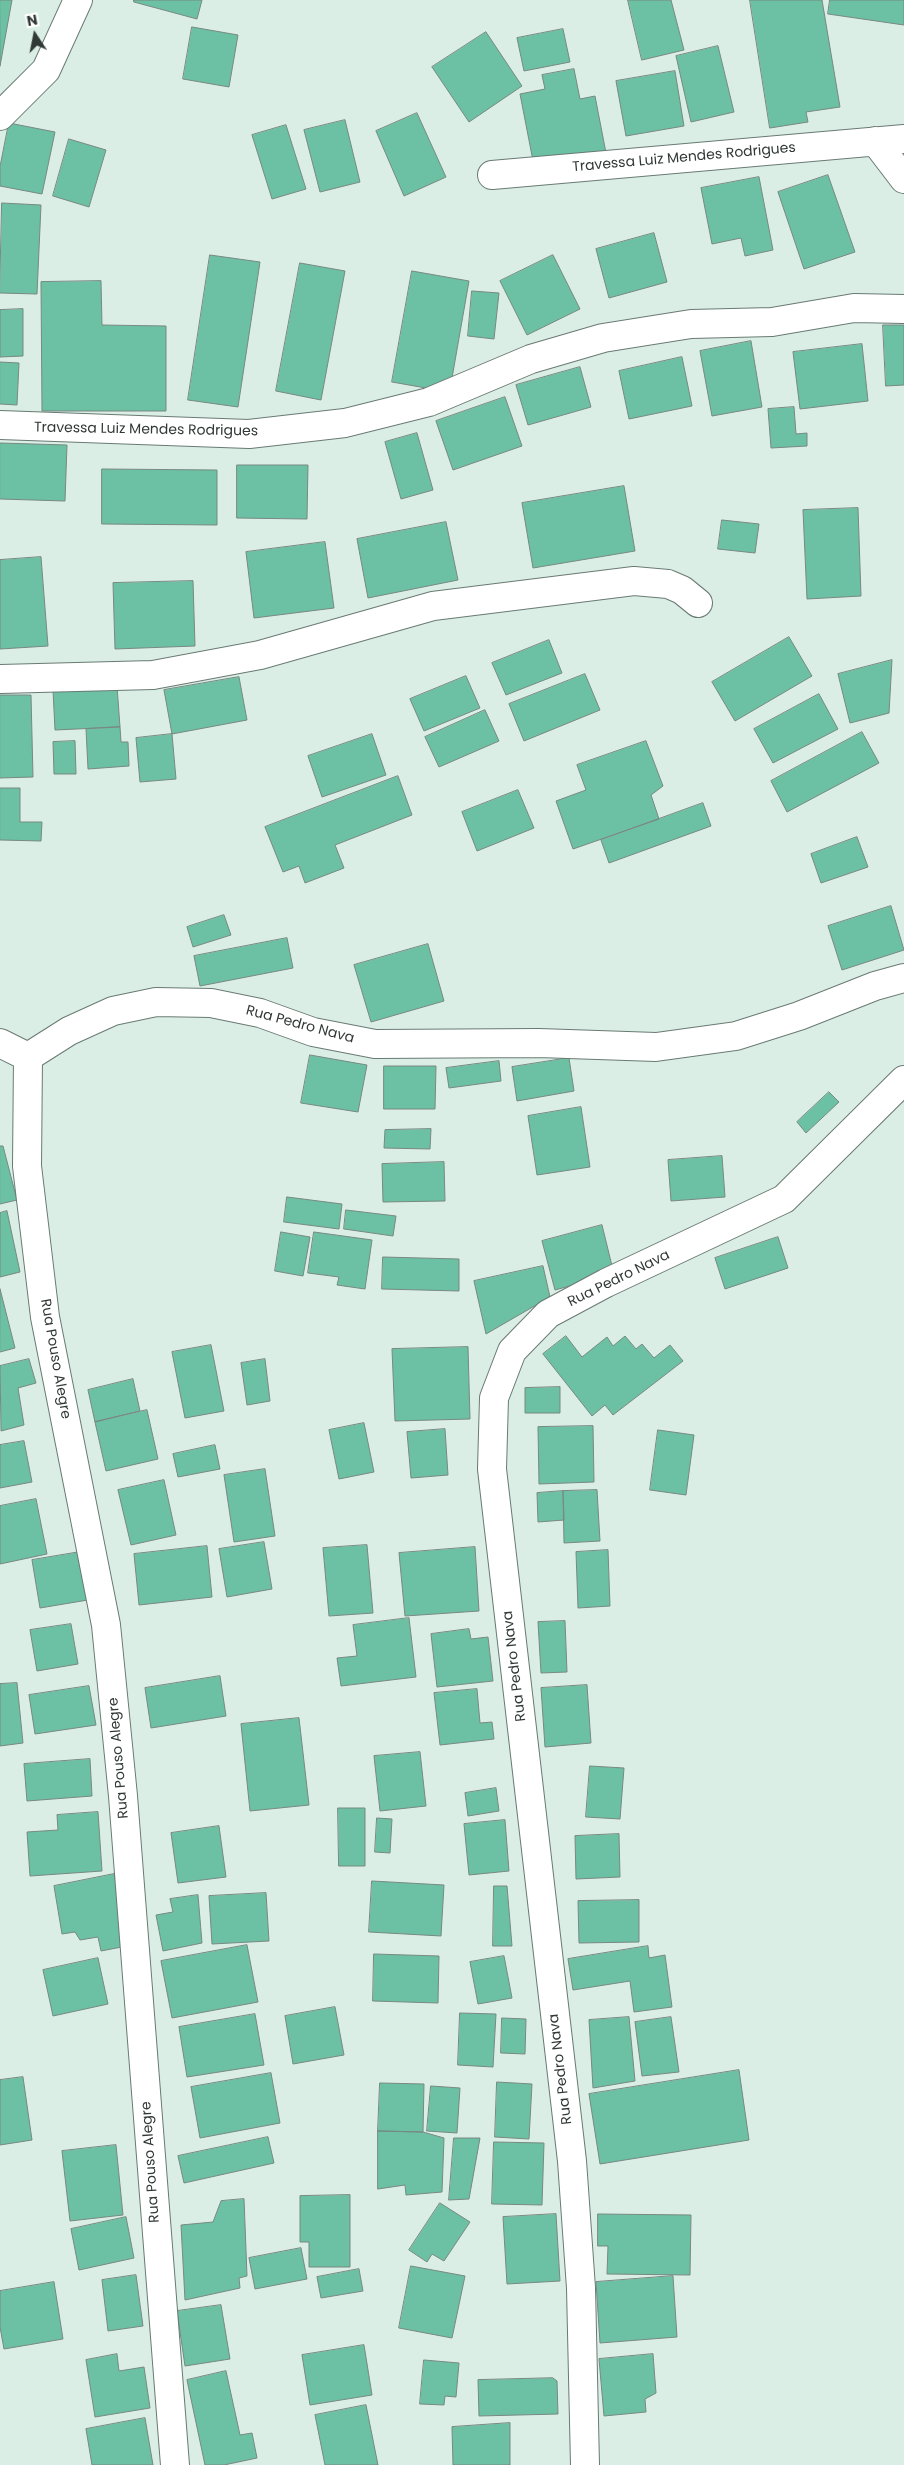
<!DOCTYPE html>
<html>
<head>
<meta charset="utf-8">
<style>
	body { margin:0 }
	#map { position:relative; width:904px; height:2465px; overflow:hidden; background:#dbeee6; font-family:Poppins,sans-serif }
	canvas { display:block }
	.north { position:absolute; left:10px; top:10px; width:50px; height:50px; -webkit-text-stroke:4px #fff; paint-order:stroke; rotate:349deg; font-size:14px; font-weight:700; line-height:20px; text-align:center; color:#313936 }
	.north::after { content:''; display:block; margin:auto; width:18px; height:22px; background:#313936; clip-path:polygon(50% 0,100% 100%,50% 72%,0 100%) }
</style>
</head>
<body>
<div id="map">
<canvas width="904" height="2465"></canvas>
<div class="north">N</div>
</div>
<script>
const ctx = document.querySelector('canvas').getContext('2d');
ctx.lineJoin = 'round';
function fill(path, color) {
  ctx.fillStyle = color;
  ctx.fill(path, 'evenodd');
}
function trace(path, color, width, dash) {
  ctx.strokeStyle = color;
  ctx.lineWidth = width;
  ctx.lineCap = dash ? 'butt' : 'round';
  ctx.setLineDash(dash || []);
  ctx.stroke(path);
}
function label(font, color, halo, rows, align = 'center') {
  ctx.font = font + ' Poppins,sans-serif';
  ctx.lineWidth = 5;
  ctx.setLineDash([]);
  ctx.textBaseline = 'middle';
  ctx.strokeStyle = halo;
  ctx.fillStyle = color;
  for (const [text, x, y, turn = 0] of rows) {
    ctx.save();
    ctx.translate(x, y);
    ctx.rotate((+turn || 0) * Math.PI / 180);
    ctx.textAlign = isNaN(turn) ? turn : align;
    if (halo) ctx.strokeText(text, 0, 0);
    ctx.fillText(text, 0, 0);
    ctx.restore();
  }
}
const building = new Path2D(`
	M0 0H12L0 66Z
	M134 0H202L197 19 134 2Z
	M628 0H671L684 50 642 60Z
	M750 0H822L840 107 806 112 808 122 770 128Z
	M830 0H904V25L828 14Z
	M192 27 238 35 229 87 183 79Z
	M563 29 570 62 524 71 517 38Z
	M486 32 522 86 469 122 432 67Z
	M718 46 734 112 691 122 676 56Z
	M574 69 580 99 595 96 606 153 534 166 520 94 545 89 542 75Z
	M675 71 684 126 626 136 616 81Z
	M417 113 446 177 404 196 376 131Z
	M345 120 360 182 320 192 304 130Z
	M9 123 55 132 42 194 0 186V167Z
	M286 125 306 189 272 199 252 135Z
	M69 139 106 150 89 207 53 196Z
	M828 175 855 252 804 269 778 192Z
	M759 177 773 250 745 256 741 238 712 244 701 188Z
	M2 203 41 205 37 294 0 293Z
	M654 233 667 282 609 298 596 249Z
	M210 255 260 262 238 407 188 400Z
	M553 255 580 309 527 335 500 281Z
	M300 263 345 271 321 400 276 391Z
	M412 271 469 281 452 378 437 390 392 382Z
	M101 281 102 325 166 326V411H42L41 282Z
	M472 291 499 293 494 339 468 336Z
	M23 309V356L0 357V310Z
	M883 325H904V385L886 386Z
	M751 341 762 407 712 416 700 351Z
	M862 344 868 401 800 409 793 352Z
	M682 357 692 406 629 419 619 371Z
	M0 362 19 363 17 405 0 404Z
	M580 367 591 407 528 425 516 385Z
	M505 397 522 446 453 470 436 421Z
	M794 407 796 434 807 433V446L771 448 768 409Z
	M417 433 433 490 401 499 385 442Z
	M0 443 67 445 65 501 0 499Z
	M237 465H308L307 519 237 518Z
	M102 469 217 470V525L102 524Z
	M624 486 635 551 533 568 522 503Z
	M858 508 861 596 807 599 803 510Z
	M722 520 759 524 755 553 718 549Z
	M446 522 458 580 368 598 357 539Z
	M325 542 334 608 254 618 246 552Z
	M41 557 48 646 0 649V560Z
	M193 581 195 646 115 649 113 583Z
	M789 637 812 676 735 721 712 682Z
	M549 640 562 673 506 695 492 663Z
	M892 660 889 713 850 723 838 674Z
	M585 674 600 710 524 741 509 704Z
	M466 676 480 708 424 731 410 699Z
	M239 677 247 720 172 734 164 690Z
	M117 686 120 727 55 730 53 690Z
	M819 694 838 729 773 763 754 729Z
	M0 695H31L33 777 0 778Z
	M485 710 499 741 439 767 425 737Z
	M120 727 121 742H128L129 766 88 769 86 729Z
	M862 732 879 763 787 812 771 781Z
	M172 734 176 779 140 782 136 738Z
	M372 734 386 775 322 797 308 756Z
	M75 741 76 774H54L53 742Z
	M646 741 663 786 651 795 659 819 573 849 556 801 586 790 577 765Z
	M398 776 412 815 335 845 344 868 305 883 299 866 283 872 265 827Z
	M0 788H20V822H42L41 841 0 840Z
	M518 790 534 828 477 851 462 812Z
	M703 803 711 826 609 863 601 840Z
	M857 837 868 867 821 883 811 854Z
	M891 906 904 950 842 970 828 926Z
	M224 915 231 935 193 947 187 927Z
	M287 938 293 968 200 986 194 956Z
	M428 944 444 1001 371 1022 354 965Z
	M310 1055 367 1065 358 1112 301 1103Z
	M569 1058 574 1091 517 1101 512 1067Z
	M499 1061 501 1081 449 1088 446 1068Z
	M384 1066H436L435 1109H384Z
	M829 1092 839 1102 806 1133 797 1122Z
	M581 1107 590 1167 537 1175 528 1116Z
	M431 1129 430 1149 384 1148 385 1130Z
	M0 1146H3L17 1200 0 1204Z
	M722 1156 725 1197 671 1201 668 1160Z
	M444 1162 445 1201 383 1202 382 1164Z
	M287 1197 342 1204 339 1229 284 1222Z
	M346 1210 396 1216 393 1236 344 1229Z
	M7 1211 20 1272 0 1277V1213Z
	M602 1225 614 1274 555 1290 542 1241Z
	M281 1232 310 1237 303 1276 275 1271Z
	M314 1232 372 1240 365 1289 337 1285 339 1277 308 1273Z
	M778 1237 788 1268 725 1289 715 1258Z
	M383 1257 459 1259V1291L382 1289Z
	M543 1266 550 1297 486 1334 474 1281Z
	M0 1289 15 1348 0 1352Z
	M566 1336 582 1357 607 1337 613 1346 625 1336 636 1349 642 1344 654 1358 670 1345 683 1361 613 1415 605 1405 592 1416 543 1354Z
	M211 1345 224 1411 185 1418 172 1352Z
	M468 1347 470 1419 395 1421 392 1349Z
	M29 1359 36 1383 18 1388 24 1425 1 1431 0 1366Z
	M265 1359 270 1401 247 1405 241 1363Z
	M133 1379 140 1411 95 1422 88 1390Z
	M560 1387V1413H525V1388Z
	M147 1410 158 1459 106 1471 95 1422Z
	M364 1423 374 1472 339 1479 329 1430Z
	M593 1426 594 1482 539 1484 538 1427Z
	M445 1429 448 1475 411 1478 407 1432Z
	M658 1430 694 1435 686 1495 650 1490Z
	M24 1441 32 1482 0 1488V1445Z
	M215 1445 220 1469 178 1477 173 1454Z
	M265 1469 275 1536 234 1542 224 1475Z
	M164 1480 176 1535 131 1545 118 1490Z
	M597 1490 600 1541 564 1543 563 1491Z
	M563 1491 564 1520 538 1522 537 1493Z
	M36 1499 47 1554 0 1564V1506Z
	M264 1542 272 1589 227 1597 219 1549Z
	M367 1545 373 1613 329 1616 323 1548Z
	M207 1546 212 1597 139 1605 134 1554Z
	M475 1547 479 1611 405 1616 399 1553Z
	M608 1550 610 1606 578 1608 576 1552Z
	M80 1552 88 1600 40 1608 32 1560Z
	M409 1618 416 1677 341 1686 337 1658 357 1656 353 1625Z
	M565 1621 567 1672 541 1673 538 1622Z
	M71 1624 78 1664 37 1671 30 1630Z
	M469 1629 471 1639 488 1637 493 1681 437 1687 431 1634Z
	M220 1676 226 1716 151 1728 145 1688Z
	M17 1683 23 1743 0 1746V1684Z
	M587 1685 591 1743 545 1747 541 1688Z
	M89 1686 96 1725 35 1734 29 1695Z
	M477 1689 480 1723 492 1722 494 1739 440 1745 434 1693Z
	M299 1718 309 1805 250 1811 241 1724Z
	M420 1752 426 1806 380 1811 374 1756Z
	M90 1759 92 1796 27 1801 24 1764Z
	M590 1766 624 1768 620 1819 586 1817Z
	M496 1788 499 1811 468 1816 465 1793Z
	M338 1808H365V1866H339Z
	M98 1812 102 1871 30 1876 27 1832 58 1830 57 1815Z
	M377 1818 392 1819 390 1853 375 1852Z
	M505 1820 509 1871 469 1875 464 1824Z
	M219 1826 226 1877 178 1883 171 1833Z
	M619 1834 620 1877 576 1879 575 1836Z
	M114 1874 127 1946 101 1951 98 1937 80 1940 75 1932 62 1934 54 1886Z
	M372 1881 444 1885 441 1936 369 1932Z
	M494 1886H507L512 1946H493Z
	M266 1893 269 1941 212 1944 209 1896Z
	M198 1895 202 1943 163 1951 156 1915 173 1912 170 1899Z
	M639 1900V1942L579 1943 578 1901Z
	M247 1945 258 2002 172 2018 161 1961Z
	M648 1946 649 1958 665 1955 672 2007 634 2012 630 1981 573 1990 568 1959Z
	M374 1954 439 1956 438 2003 373 2001Z
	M504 1956 512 1998 478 2004 470 1962Z
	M98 1958 108 2004 53 2016 43 1970Z
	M335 2007 344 2055 293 2064 285 2016Z
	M460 2013 496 2014 493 2067 458 2065Z
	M255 2014 264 2065 187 2077 179 2027Z
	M629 2017 635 2081 593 2088 589 2020Z
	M671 2017 679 2072 642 2076 635 2022Z
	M502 2018 526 2019 525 2054 501 2053Z
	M739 2070 749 2140 600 2164 589 2094Z
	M271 2073 280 2123 200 2138 191 2087Z
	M23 2077 32 2140 0 2145V2080Z
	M497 2082 532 2084 529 2139 495 2137Z
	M380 2083 424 2084 423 2132 378 2131Z
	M431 2086 460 2088 457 2133 427 2131Z
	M378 2131 423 2132 444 2138 442 2192 406 2195 405 2185 378 2189Z
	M268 2137 274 2163 184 2183 178 2156Z
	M454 2138H480L469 2199 449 2200Z
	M494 2142 544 2143 542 2205 492 2204Z
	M116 2145 123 2215 70 2221 62 2151Z
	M350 2195V2267H309V2242H300V2196Z
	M244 2199 247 2276 239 2278 240 2288 185 2300 181 2225 213 2222 221 2201Z
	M440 2203 470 2222 444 2261 432 2254 427 2262 409 2250Z
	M556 2214 560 2281 507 2284 503 2217Z
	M598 2214 691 2215 690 2275 607 2274 608 2246H598Z
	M126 2217 134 2258 79 2270 71 2229Z
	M301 2248 307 2279 255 2289 249 2258Z
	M411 2266 465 2276 452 2338 399 2328Z
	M359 2269 363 2291 321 2298 317 2277Z
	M136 2275 143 2326 108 2331 102 2280Z
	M673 2276 677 2337 600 2343 596 2282Z
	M54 2282 63 2339 4 2349 0 2327V2291Z
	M221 2305 230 2359 185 2366 177 2311Z
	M364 2345 372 2395 310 2405 302 2355Z
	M117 2354 119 2371 144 2367 150 2408 95 2417 86 2360Z
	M653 2354 656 2393 645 2399 646 2412 604 2416 599 2359Z
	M424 2360 459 2363 456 2397 445 2396 444 2405 420 2404Z
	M226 2371 240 2435 252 2433 257 2458 224 2465H205L187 2380Z
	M553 2378 557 2381 558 2414 479 2416 478 2380Z
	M366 2405 378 2465H325L315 2415Z
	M145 2418 153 2465H92L86 2429Z
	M510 2423V2465H453L452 2427Z`);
fill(building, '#6cc0a3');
trace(building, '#778982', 1);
const street = new Path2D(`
	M0 116 46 70 78 0
	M875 141 904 179
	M492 175 904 139
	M0 425 249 434 345 423 429 402 531 359 603 338 691 324 772 322 854 308 904 309
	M0 679 153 675 260 655 433 606 634 581 668 584 682 590 698 603
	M0 1043 28 1057
	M28 1057 27 1166 45 1317 106 1625 123 1796 175 2465
	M28 1057 69 1031 113 1011 156 1002 211 1003 260 1013 313 1032 375 1044 539 1043 656 1047 736 1036 799 1016 875 986 904 978
	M585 2465 581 2288 572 2161 492 1469 494 1398 512 1351 548 1314 606 1283 784 1199 904 1080`);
trace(street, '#697a73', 30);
trace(street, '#fff', 28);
label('14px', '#313936', '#fff', [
	["Travessa Luiz Mendes Rodrigues",684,158,-5],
	["Travessa Luiz Mendes Rodrigues",146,430,1],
	["Rua Pedro Nava",300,1025,15],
	["Rua Pedro Nava",619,1279,-26],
	["Rua Pouso Alegre",55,1359,80],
	["Rua Pedro Nava",515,1666,-97],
	["Rua Pouso Alegre",119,1758,-95],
	["Rua Pedro Nava",561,2069,-97],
	["Rua Pouso Alegre",151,2162,-94]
]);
</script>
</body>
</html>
